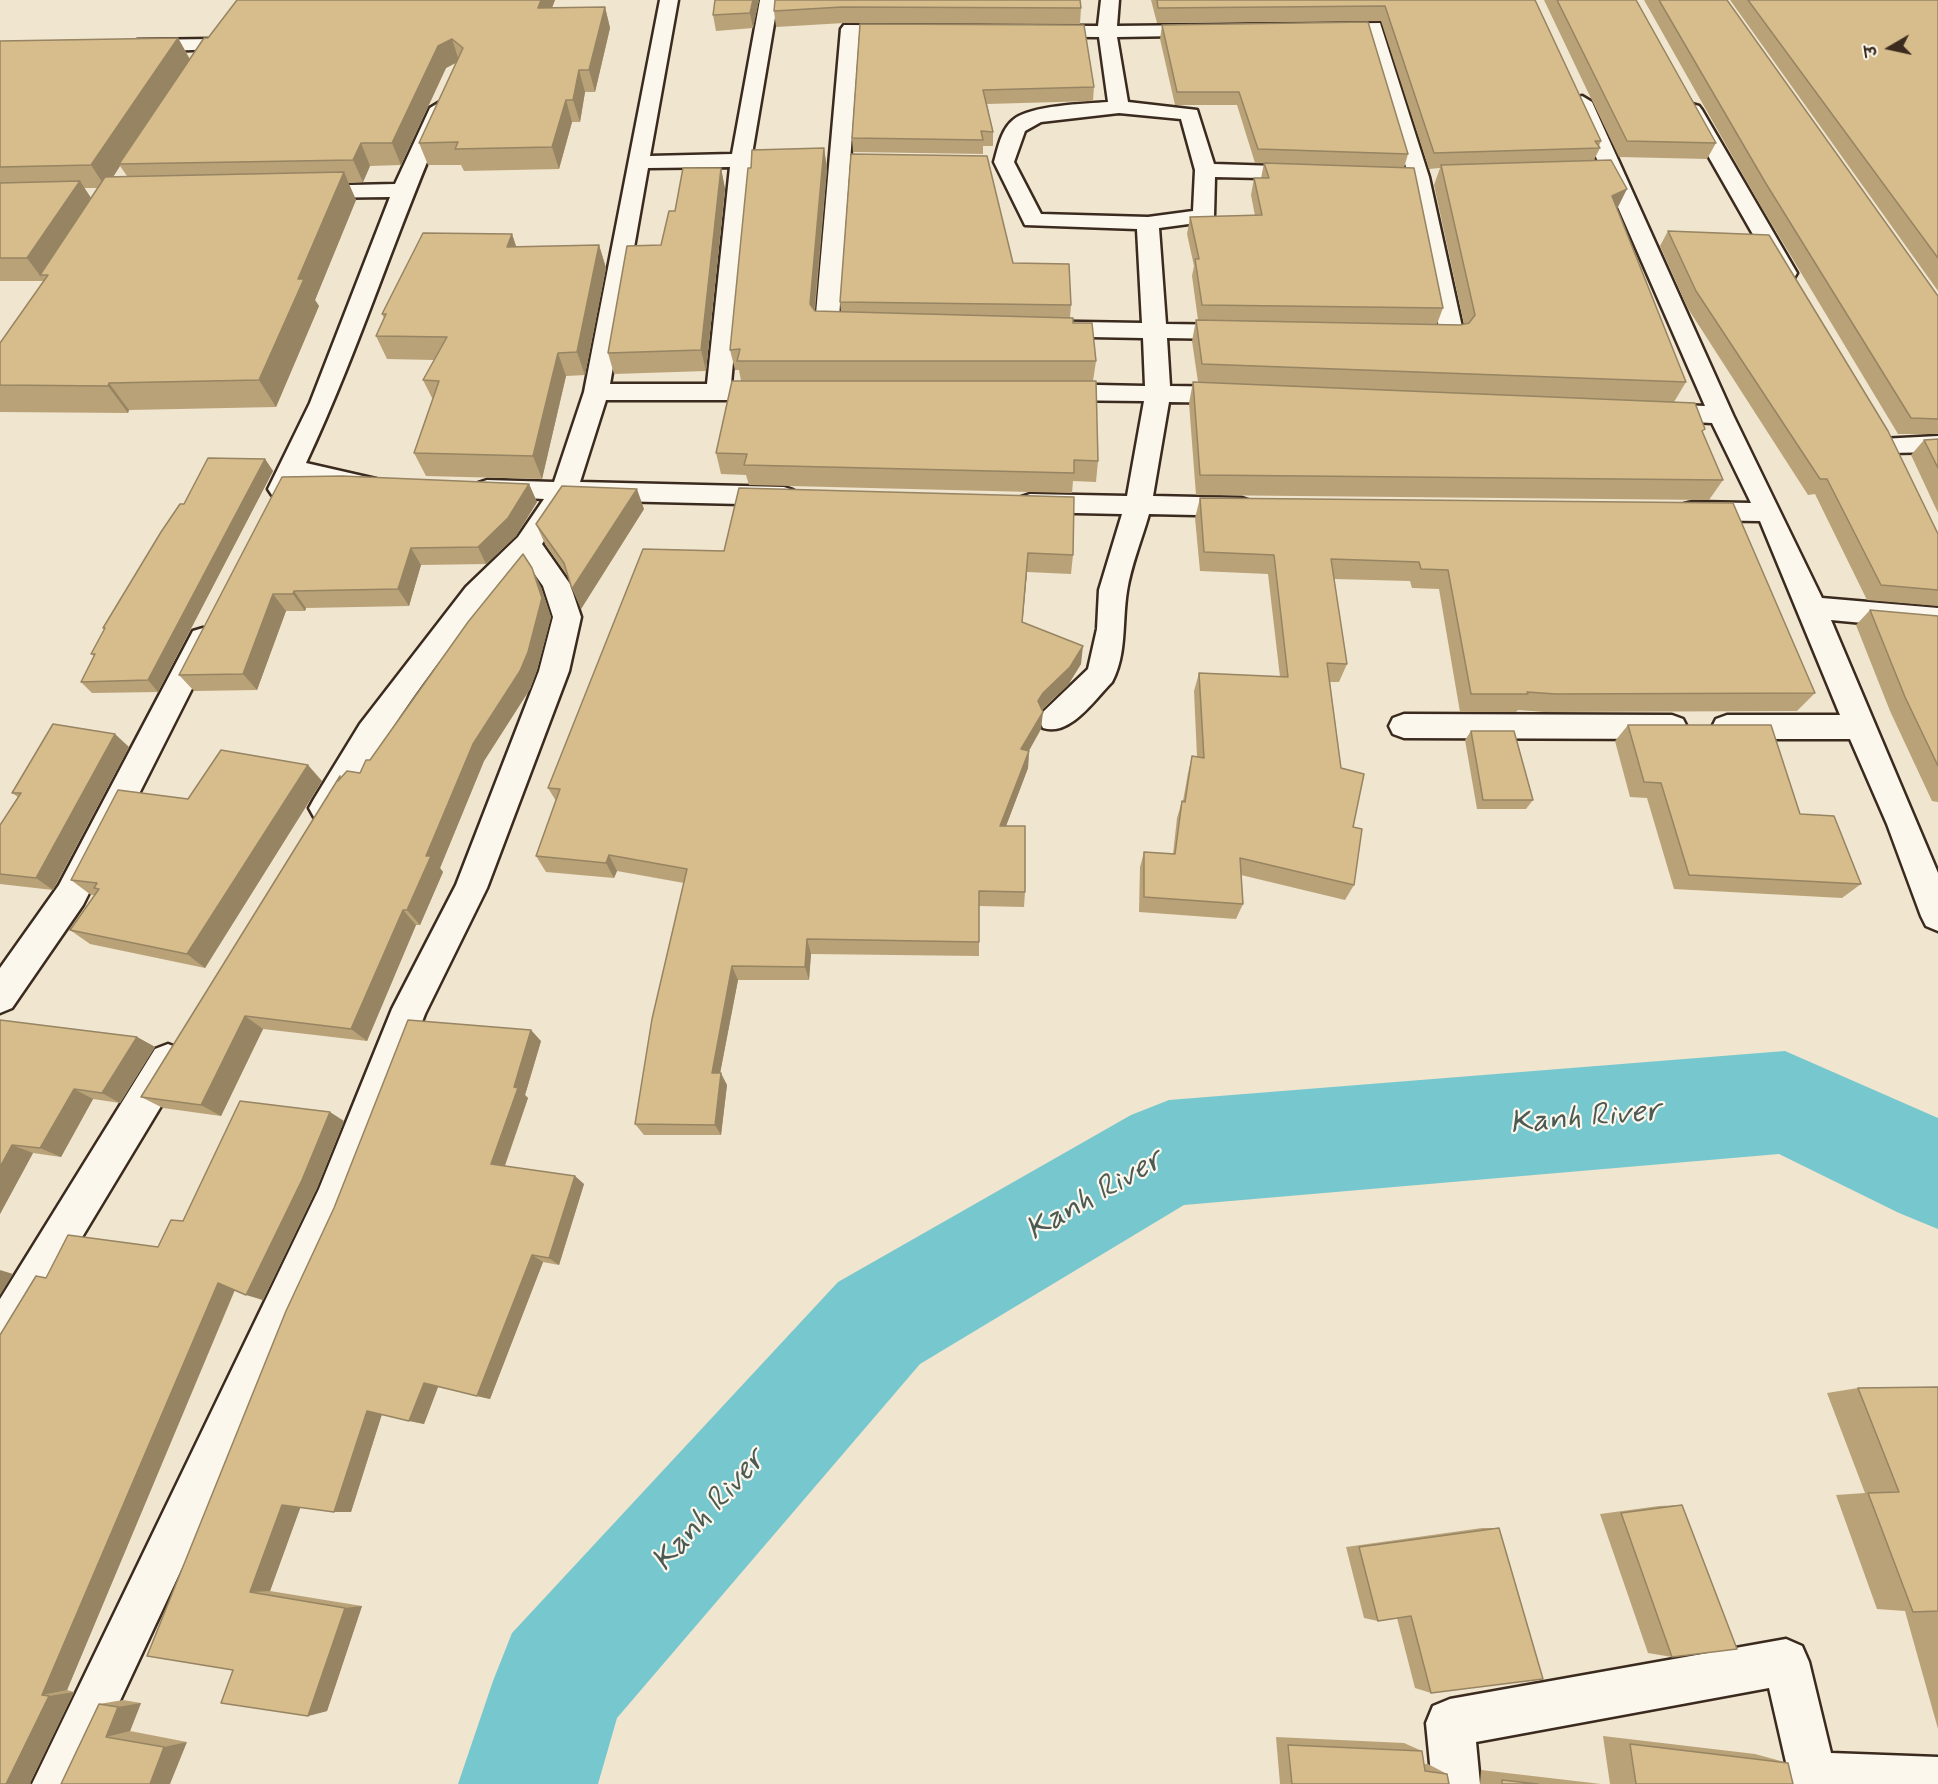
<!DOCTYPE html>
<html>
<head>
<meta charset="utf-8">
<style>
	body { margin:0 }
	#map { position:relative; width:1938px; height:1784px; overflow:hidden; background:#f0e5cf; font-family:Mynerve,"Playpen Sans Deva",sans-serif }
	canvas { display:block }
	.north { position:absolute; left:1860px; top:18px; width:60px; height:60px; -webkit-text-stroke:4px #fbf7ec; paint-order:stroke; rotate:261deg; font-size:16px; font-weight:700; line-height:24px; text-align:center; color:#3b2a1e }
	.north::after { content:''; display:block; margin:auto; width:21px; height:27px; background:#3b2a1e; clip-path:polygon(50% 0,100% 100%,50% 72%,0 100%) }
</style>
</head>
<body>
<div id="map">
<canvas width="1938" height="1784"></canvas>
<div class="north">उ</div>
</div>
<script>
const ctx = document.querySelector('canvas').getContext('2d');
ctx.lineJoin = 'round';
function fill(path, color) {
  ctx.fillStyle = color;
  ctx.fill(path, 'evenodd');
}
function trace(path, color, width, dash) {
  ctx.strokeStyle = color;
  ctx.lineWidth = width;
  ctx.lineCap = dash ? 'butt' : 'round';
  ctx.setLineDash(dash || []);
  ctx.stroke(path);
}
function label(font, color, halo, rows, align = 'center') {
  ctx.font = font + ' Mynerve,sans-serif';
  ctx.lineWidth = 4.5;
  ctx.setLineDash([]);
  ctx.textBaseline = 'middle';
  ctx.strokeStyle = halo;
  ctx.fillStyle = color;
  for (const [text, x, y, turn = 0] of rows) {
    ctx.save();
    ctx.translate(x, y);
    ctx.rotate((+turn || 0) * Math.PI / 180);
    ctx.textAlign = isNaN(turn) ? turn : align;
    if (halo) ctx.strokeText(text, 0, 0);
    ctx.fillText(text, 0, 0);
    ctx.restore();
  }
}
fill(new Path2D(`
	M1785 1051 1938 1118V1229L1899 1213 1779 1154 1184 1205 920 1364 617 1718 598 1784H458L493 1681 512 1633 838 1282 1131 1115 1169 1100Z`), '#77c8ce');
const minor = new Path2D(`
	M660 0H678L650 156 732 154 760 0H778L752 154 770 156 773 160 770 164 751 166 731 384 784 386 787 392 784 398 775 400H606L580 482 784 487 793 490 797 496 793 502 784 505 571 500 542 544 570 584 581 617 569 671 487 888 425 1014 347 1215 81 1784H32L319 1189 392 1009 456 885 539 671 553 617 543 586 526 562C450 636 391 727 336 817L325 821 314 817 309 808 314 799 360 724 466 587 518 537 544 499 478 495 474 489 478 483 487 480 554 482 584 392ZM730 167 707 384H610L648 168Z
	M1101 0H1119L1117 26 1380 23 1429 177 1464 336 1460 341 1452 343 1167 338 1170 386 1236 387 1245 389 1248 395 1245 401 1236 403 1169 402 1153 496 1242 498 1251 501 1255 507 1251 513 1242 516 1149 514C1142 539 1131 565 1127 591 1122 621 1127 654 1112 682 1095 699 1070 737 1043 728L1039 720 1043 712 1088 669 1097 629 1099 590 1122 514 1030 512 1021 509 1017 503 1021 497 1030 494 1127 496 1144 401 1051 400 1042 398 1039 392 1042 386 1051 384 1145 386 1143 338 827 332 819 330 815 325 841 29 844 25 1098 26ZM1366 33 1409 177 1439 328 1166 324 1159 228 1211 221 1214 216 1215 177 1308 179 1315 177 1318 173 1315 169 1308 167 1214 164 1197 110 1128 102 1117 37ZM859 35 1099 37 1108 102C1085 104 1030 105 1013 120 1001 130 998 148 994 162L1025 225 1137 229 1142 323 839 318ZM1119 113 1181 119 1195 170 1193 211 1148 217 1041 214 1014 162 1025 131 1041 122Z
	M213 39 220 41 222 45 220 49 137 52 128 46 137 40Z
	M1582 96 1592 102 1733 415 1822 598 1938 608V630L1831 620 1938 873V931L1926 926 1921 916 1887 824 1850 739H1727L1716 735 1712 727 1716 719 1727 715H1840L1760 521 1693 520 1684 518 1680 511 1684 504 1693 502 1751 503 1712 423 1654 420 1645 418 1642 412 1645 406 1654 404 1705 406 1572 102Z
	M440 102 450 108C398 225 360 348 306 463L376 479 380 485 376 491 367 494 299 479 290 495 281 498 272 495 268 489 310 403 390 197 309 198 302 196 298 192 302 188 309 186 395 184 430 108Z
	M1692 104 1699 106 1702 110 1797 273 1794 278H1778L1775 273 1682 110 1685 106Z
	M1938 436V452L1890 453 1881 451 1877 445 1881 439Z
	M203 628 213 631 217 639 83 905 12 1008 0 1013V968L59 885 193 631Z
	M1404 714 1672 715 1683 719 1687 727 1683 735 1672 739 1404 738 1393 734 1389 726 1393 718Z
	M168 1044 181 1049 186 1061 181 1073 14 1350 0 1356V1299L155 1049Z
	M1786 1639 1802 1646 1809 1662 1831 1753 1938 1757V1784H1791L1769 1688 1476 1742 1480 1784H1432L1426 1723 1433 1706 1450 1699Z`);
trace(minor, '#3b2a1e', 5);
fill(minor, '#fbf7ec');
fill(new Path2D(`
	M555 0 552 7H605L610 28 595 92H585L580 122H572L559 169 464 171 461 165H428L419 143 456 63 446 68 401 165 370 166 363 182 348 183 356 200 315 300 319 306 276 407 129 410 128 413 0 412V343L44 281H0V41L178 38 190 59ZM120 166 127 176 113 177ZM84 188H97L91 198Z
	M759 0 753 28 716 31 713 15Z
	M775 0 1081 8 1080 24 844 23 776 27 774 11Z
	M1151 0H1535L1601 141 1599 146 1600 148 1594 160 1617 209 1686 382 1674 402 1703 433 1723 480 1709 500 1196 495 1189 403 1193 382H1198L1192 341 1196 320H1198L1192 276 1194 266 1187 234 1190 217 1255 216 1251 195 1254 178H1261L1264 163 1300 164 1255 163 1237 105H1175L1160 39 1162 25 1408 154 1404 168 1443 308 1437 324 1460 325 1464 324 1434 185 1440 168 1429 169 1381 21 1157 23Z
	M1544 0H1636L1716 143 1707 159 1619 157Z
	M1644 0H1727L1938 296V434H1898L1756 198Z
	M1730 0H1938V291Z
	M860 24 1094 87 1093 101 987 104 993 132V146H983V154L853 152 852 138Z
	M824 148 827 169 815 311 841 312 840 302 1013 263 1071 305 1070 318 1096 361 1093 381 1098 461 1096 482 1073 481 1072 493 749 485 746 475 721 474 716 453 741 381 739 370H735L730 350 751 168Z
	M721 168 725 189 706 371 614 374 608 353 661 245 675 211Z
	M1668 231 1938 534V606L1867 600 1815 494 1808 495 1687 307 1660 246Z
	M512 234 516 247 599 245 606 268 585 375 566 376 542 479 426 476 414 453 433 400 423 380 434 360 387 359 376 336 384 318 382 314Z
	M1938 439V513L1911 455 1924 440Z
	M265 459 273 471 158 692 92 693 81 682 94 656 91 654 105 630 103 628 184 504Z
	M282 477 529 484 537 502 516 536 486 564 421 565 409 606 306 608 305 611H286L257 690 194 691 179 675Z
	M739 488 1073 555 1071 574 1027 572 1022 622 1081 664 1068 685 1042 710 1041 729 1029 751 1028 768 1006 826 1025 892 1024 907 979 906V956L811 954 809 980H738L720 1073 727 1085 721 1135H644L635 1124 684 883 617 871 614 878 546 872 536 856 556 801 548 788 724 551Z
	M1200 498 1733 503 1815 693 1797 711 1544 712 1518 710 1516 712H1460L1439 589 1412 588 1410 581 1334 579 1347 664 1339 682H1330L1341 768 1353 827 1354 885 1345 900 1241 875 1243 904 1236 919 1139 912 1140 867 1144 852 1173 854 1177 818 1182 801H1183L1188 773 1192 756 1197 757 1194 691 1199 673 1280 677 1268 574 1200 571 1195 518Z
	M644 509 581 609 569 578 545 544 536 524Z
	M541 587 551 617 537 670 530 689 484 761 440 868 443 872 420 925H416L367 1041 263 1029 221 1116 163 1108 141 1097 340 776 341 778 360 773 370 760Z
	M1870 610 1938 616V802L1932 801 1890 711 1856 625Z
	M1628 725 1800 814 1861 884 1842 898 1674 889 1647 798 1630 797 1615 741Z
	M1471 731 1533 800 1526 809H1477L1465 740Z
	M129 747 53 890 0 884V825L18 797 12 793Z
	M322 781 205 968 90 944 70 930 94 895H91L71 880 188 799Z
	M0 1020 137 1037 155 1047 120 1103 93 1099 61 1157 33 1153 0 1214Z
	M541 1041 525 1095 528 1098 505 1166 584 1184 559 1265 543 1262 490 1399 438 1387 424 1424 382 1414 351 1512 300 1507 270 1591 362 1606 327 1711 308 1716 233 1670 147 1656Z
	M344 1121 317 1188 263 1300 235 1290 67 1690 74 1692 30 1783 31 1784H0L46 1278 158 1247 183 1221Z
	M1938 1387V1729L1905 1611 1877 1609 1836 1495 1865 1493 1827 1393 1858 1388Z
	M1682 1505 1672 1657 1648 1653 1600 1514 1659 1506Z
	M1482 1528H1499L1431 1693 1415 1688 1397 1618 1378 1621 1364 1618 1346 1547Z
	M123 1700 141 1703 130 1731 187 1742 61 1784 99 1704Z
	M1603 1736 1755 1754 1788 1763 1793 1784H1610Z
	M1276 1737 1404 1743 1422 1751 1424 1764H1428L1447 1774 1449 1784H1280Z
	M1481 1770 1601 1784H1480Z`), '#b9a278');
fill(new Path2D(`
	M541 0H555L544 29 538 8Z
	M753 0H759L753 28 750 13Z
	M605 7 610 28 595 92 589 70Z
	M178 38 190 60 119 164 120 166 106 188 91 165Z
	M452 39 459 61 446 68 401 165 392 143 438 46Z
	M579 70 585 92 580 122 573 100Z
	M566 100 572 122 559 169 552 147Z
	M361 143 370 166 363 182 353 160Z
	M824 148 827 169 813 325 810 304Z
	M721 168 725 189 706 371 701 350Z
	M344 172 356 200 315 300 319 306 276 407 259 380 298 279Z
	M80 181 95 204 40 275 44 281 27 258Z
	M1627 189 1617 209 1612 196Z
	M512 234 520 258 507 247Z
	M599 245 606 268 585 375 577 352Z
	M558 353 566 376 542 479 533 456Z
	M109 383 129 410 128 413 108 386Z
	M265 459 273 471 158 692 148 680Z
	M529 484 537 502 516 536 486 564 478 547Z
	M637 489 644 509 581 609 572 589Z
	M411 548 421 565 409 606 398 589Z
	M1028 553 1027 572 1021 640 1022 622Z
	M532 568 541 587 551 617 537 670 530 689 484 761 440 868 443 872 420 925 407 910 426 856Z
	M294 591 306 608 305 611 293 594Z
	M273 594 286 611 257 690 243 674Z
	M1083 646 1081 664 1068 685 1041 710 1038 701 1043 693Z
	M1043 712 1041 729 1020 766 1021 749Z
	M115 734 129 747 53 890 36 878Z
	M1029 751 1028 768 1000 842V826Z
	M308 765 322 781 205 968 187 954Z
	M609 855 617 871 614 878 606 863Z
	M403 910 416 925 367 1041 351 1029Z
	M807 939 811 954 809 980 805 967Z
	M732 966 738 980 718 1084 712 1073Z
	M245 1016 263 1029 221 1116 201 1105Z
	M531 1030 541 1041 525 1095 528 1098 502 1173 491 1164Z
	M137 1037 155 1047 120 1103 102 1093Z
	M721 1073 727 1085 721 1135 715 1125Z
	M74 1089 93 1099 61 1157 40 1148Z
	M330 1112 344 1121 317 1188 263 1300 246 1295Z
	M12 1145 33 1153 0 1214V1167Z
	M575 1176 584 1184 559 1265 549 1258Z
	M532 1255 543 1262 490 1399 477 1396Z
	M0 1270 13 1274 0 1295Z
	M218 1283 235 1289 67 1690 42 1695Z
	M424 1383 438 1387 424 1424 409 1421Z
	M367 1411 382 1414 351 1512H334Z
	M282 1505 301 1506 270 1591 250 1592Z
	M362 1606 327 1711 308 1716 345 1608Z
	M74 1692 30 1783 31 1784H6L49 1696Z
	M141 1703 130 1731 106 1737 118 1707Z
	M187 1742 170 1784H150L164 1747Z`), '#968462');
const building = new Path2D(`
	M237 0H541L538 8 605 7 589 70H579L573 100H566L552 147 455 149 458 142 419 143 463 48 452 39 438 46 392 143H361L353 160 119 164 204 38H208Z
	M715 0H753L750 13 713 15Z
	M775 0H1080L1081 8 842 7 774 11Z
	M1157 0H1535L1601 141H1595L1600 148 1434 153 1385 6 1158 8Z
	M1557 0H1636L1716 143 1627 141Z
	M1659 0H1727L1938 296V419L1911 418 1765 182Z
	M1748 0H1938V258Z
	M1368 22 1408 154 1258 149 1239 92H1177L1162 25Z
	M860 24 1084 25 1094 87 983 90 993 132 981 131 983 140 852 138Z
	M178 38 91 165 0 167V41Z
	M824 148 810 304 815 311 1073 318V323H1092L1096 361H737L740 349 730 350 748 168H751L752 150Z
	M851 154 987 156 1013 263 1069 264 1071 305 840 302Z
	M1611 160 1627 189 1612 196 1686 382 1202 364 1196 320 1460 325 1469 323 1475 315 1441 165Z
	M1264 163 1414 168 1443 308 1202 305 1195 259H1199L1190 217 1262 215 1254 178H1269Z
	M683 168H721L701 350 608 353 627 246 661 245 669 211H675Z
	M344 172 298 279H304L259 380 109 383 108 386 0 385V343L48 275H40L105 177Z
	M80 181 27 258H0V183Z
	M1668 231 1769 235 1888 431 1938 534V590L1881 585 1827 479H1820L1696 291Z
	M423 233 512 234 507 247 599 245 577 352 558 353 533 456 414 453 439 381 423 380 447 337 376 336 386 314H382Z
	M732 381H1096L1098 461 1074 460V473L744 465 747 454 716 453Z
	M1193 382 1695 403 1705 429 1702 431 1723 480 1200 475Z
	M1938 439V468L1924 440Z
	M208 458 265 459 148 680 81 682 95 654H91L105 628H103L161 532 180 504H184Z
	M342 476 529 484 508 518 478 547 411 548 398 589 294 591 293 594H273L243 674 179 675 282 477Z
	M562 486 637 489 572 589 564 563 536 524Z
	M739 488 1074 497 1073 555 1028 553 1022 622 1083 646 1070 667 1043 693 1038 701 1043 712 1021 749 1029 751 1000 826H1025V892L979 891V942L807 939 805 967 732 966 712 1073H721L715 1125 635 1124 652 1019 687 869 609 855 606 863 536 856 560 789 548 788 643 549 724 551Z
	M1200 498 1733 503 1815 693 1556 694 1527 692 1528 694H1471L1448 570 1421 569 1419 562 1331 559 1347 664 1327 663 1341 768 1364 774 1353 827 1362 829 1354 885 1240 858 1243 904 1144 897V852L1175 854 1182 801 1185 802 1192 756 1204 758 1199 673 1288 677 1274 555 1204 552Z
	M523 554 532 568 542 598 528 652 520 671 473 744 426 856H431L407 910H403L351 1029 245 1016 201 1105 141 1097 340 776 338 781 347 771 360 773 366 760H370L468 622Z
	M1870 610 1938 616V766L1905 697Z
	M53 724 115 734 36 878 0 874V825L21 793H12Z
	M1628 725H1771L1800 814 1834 816 1861 884 1689 875 1661 783 1644 782Z
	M1471 731H1514L1533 800H1483Z
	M221 750 308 765 187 954 70 930 99 889 94 888 97 883 71 880 118 790 188 799Z
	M0 1020 137 1037 102 1093 74 1089 40 1148 12 1145 0 1167Z
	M408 1020 531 1030 514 1087 518 1088 491 1164 575 1176 549 1258 532 1255 477 1396 424 1383 409 1421 367 1411 334 1512 282 1505 250 1592 345 1608 308 1716 221 1703 233 1670 147 1656 286 1311 334 1208Z
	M240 1101 330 1112 302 1180 246 1295 218 1283 42 1695 49 1696 6 1784H0V1335L36 1276 46 1278 68 1235 158 1247 171 1220 183 1221Z
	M1938 1387V1611L1913 1612 1868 1493 1899 1492 1858 1388Z
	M1682 1505 1737 1649 1672 1657 1621 1513Z
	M1499 1528 1543 1679 1431 1693 1411 1616 1378 1621 1359 1547Z
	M99 1704 118 1707 106 1737 164 1747 150 1784H61Z
	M1630 1744 1788 1763 1793 1784H1636Z
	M1288 1745 1422 1751 1425 1771 1447 1774 1449 1784H1292Z
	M1502 1780 1538 1784H1502Z`);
fill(building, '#d7bc8c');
trace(building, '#968462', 1.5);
label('italic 32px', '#4d5953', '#fbf7ec', [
	["Kanh River",1585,1119,-5],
	["Kanh River",1095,1197,-30],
	["Kanh River",710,1512,-48]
]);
</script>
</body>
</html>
